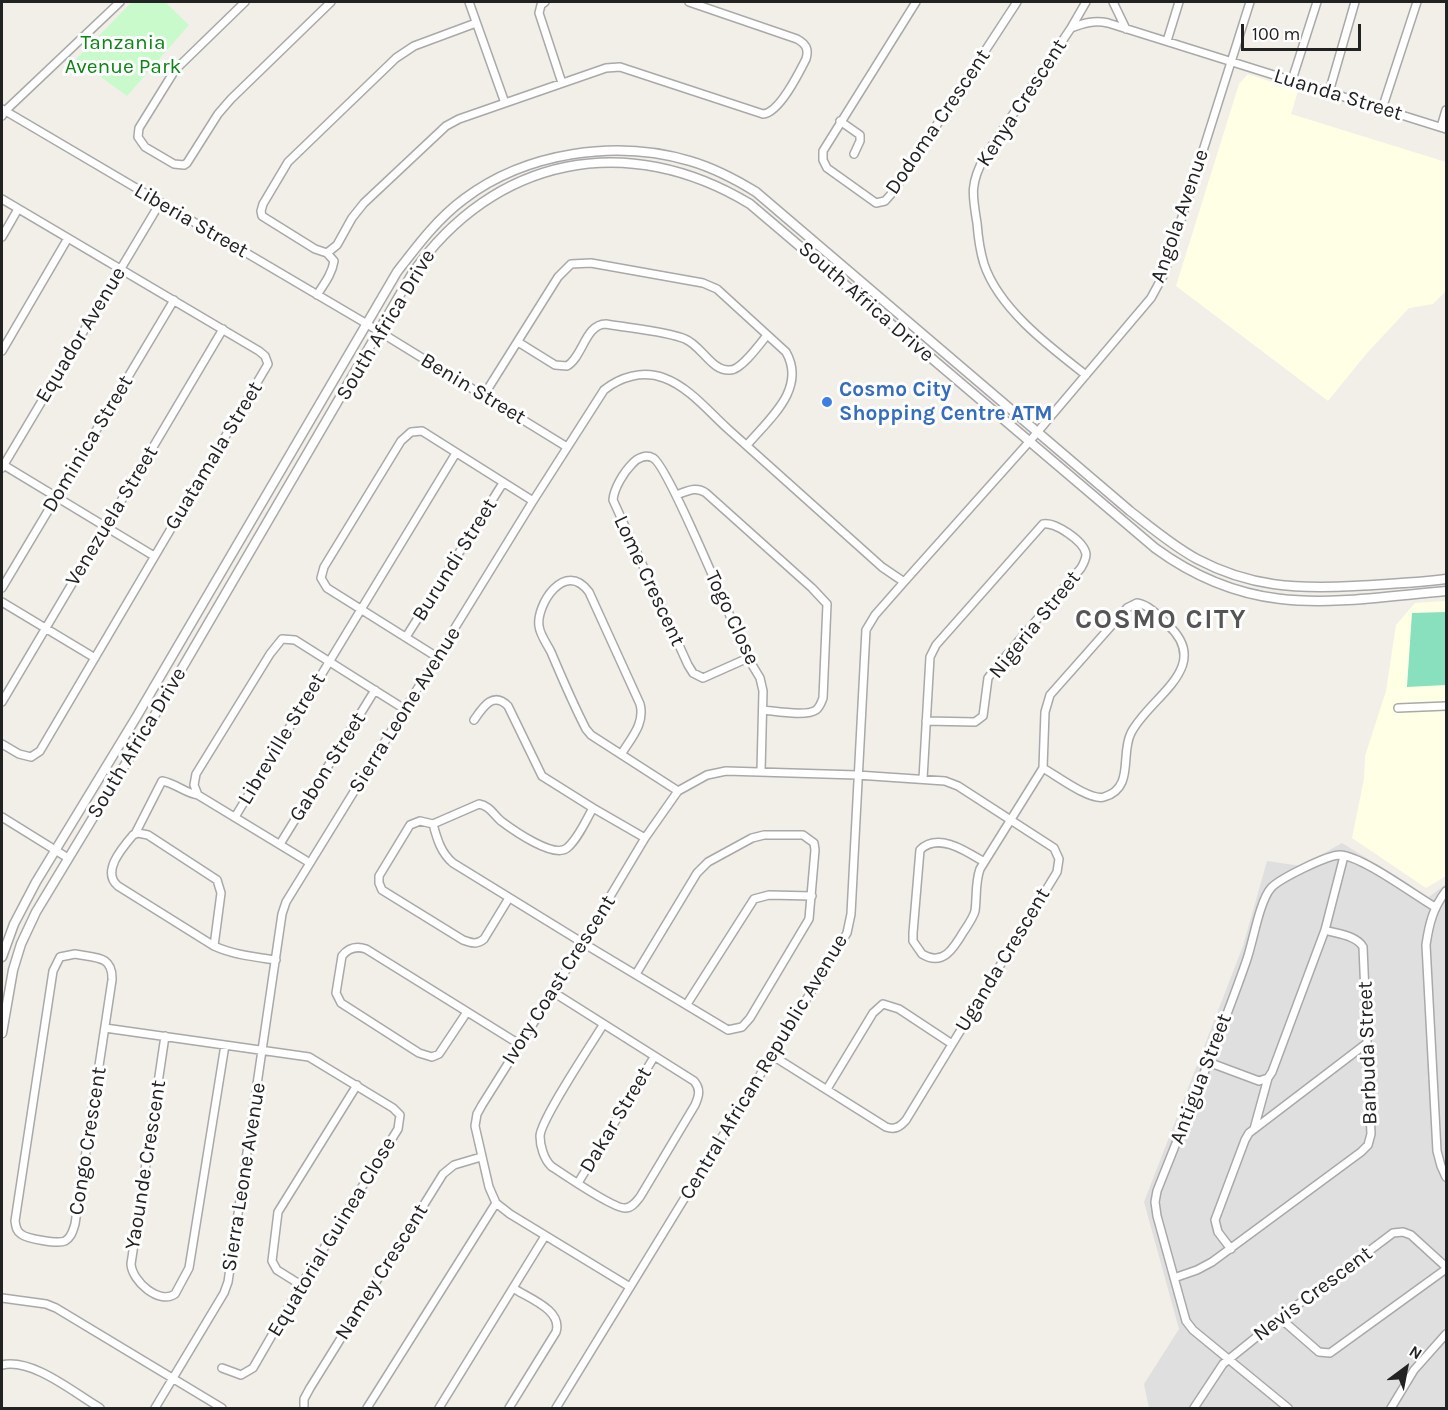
<!DOCTYPE html>
<html>
<head>
<meta charset="utf-8">
<style>
	body { margin:0 }
	#map { position:relative; width:1448px; height:1410px; overflow:hidden; background:#f2efe9; font-family:Karla,sans-serif }
	canvas { display:block }
	.frame { position:absolute; inset:0; border:3px solid #222; pointer-events:none }
	.north { position:absolute; left:1376px; top:1338px; width:60px; height:60px; -webkit-text-stroke:4px #fff; paint-order:stroke; rotate:32deg; font-size:16px; font-weight:700; line-height:24px; text-align:center; color:#222 }
	.north::after { content:''; display:block; margin:auto; width:21px; height:27px; background:#222; clip-path:polygon(50% 0,100% 100%,50% 72%,0 100%) }
	.scale { position:absolute; left:1241px; top:24px; width:120px; height:27px; box-sizing:border-box; border:3px solid #222; border-top:0; padding-left:8px; font-size:18px; line-height:21px; white-space:nowrap; color:#222; -webkit-text-stroke:4px #fff; paint-order:stroke }
</style>
</head>
<body>
<div id="map">
<canvas width="1448" height="1410"></canvas>
<div class="frame"></div>
<div class="north">N</div>
<div class="scale">100 m</div>
</div>
<script>
const ctx = document.querySelector('canvas').getContext('2d');
ctx.lineJoin = 'round';
function fill(path, color) {
  ctx.fillStyle = color;
  ctx.fill(path, 'evenodd');
}
function trace(path, color, width, dash) {
  ctx.strokeStyle = color;
  ctx.lineWidth = width;
  ctx.lineCap = dash ? 'butt' : 'round';
  ctx.setLineDash(dash || []);
  ctx.stroke(path);
}
function label(font, color, halo, rows, align = 'center') {
  ctx.font = font + ' Karla,sans-serif';
  ctx.lineWidth = 6;
  ctx.setLineDash([]);
  ctx.textBaseline = 'middle';
  ctx.strokeStyle = halo;
  ctx.fillStyle = color;
  for (const [text, x, y, turn = 0] of rows) {
    ctx.save();
    ctx.translate(x, y);
    ctx.rotate((+turn || 0) * Math.PI / 180);
    ctx.textAlign = isNaN(turn) ? turn : align;
    if (halo) ctx.strokeText(text, 0, 0);
    ctx.fillText(text, 0, 0);
    ctx.restore();
  }
}
fill(new Path2D(`
	M1342 843 1429 897 1446 884V1408H1149L1144 1384 1179 1329 1144 1202 1243 946 1267 861 1301 866Z`), '#e0dfdf');
fill(new Path2D(`
	M1248 74 1298 91 1291 114 1446 162V291L1433 304 1409 308 1367 353 1328 401 1176 286 1239 84Z
	M1446 601V876L1426 888 1352 838 1364 779 1365 756 1386 691 1396 625 1415 603Z`), '#ffffe5');
fill(new Path2D(`
	M132 2H165L189 25 127 96 76 59Z`), '#c8facc');
fill(new Path2D(`
	M1446 612V685L1407 687 1412 613Z`), '#88e0be');
const minor = new Path2D(`
	M245 2 175 70 139 128 138 137 145 147 174 164 184 165 187 163 218 114 231 99 331 2
	M469 2 505 103
	M545 2 541 5 539 13 562 83
	M916 2 823 151V160L827 168 876 203 885 201 893 192 1017 2
	M1113 2 1126 29
	M1071 28 1086 2
	M1167 41 1179 2
	M1292 80 1317 2
	M1329 92 1355 2
	M2 109 367 324 567 447
	M1382 109 1417 2
	M2 116 5 111 120 2
	M840 121 860 135V141L854 154
	M1441 127 1446 110
	M2 199 259 351 265 356 268 364 40 751 31 757 19 754 2 744
	M2 237 18 209
	M327 253 337 245 352 218 364 203 446 126 459 119 606 68 620 67 763 114C779 113 799 73 806 59 809 49 806 44 797 39L689 2
	M327 253 315 249 262 216 261 211 263 204 288 162 396 58 414 46 476 23
	M317 295C324 284 332 274 334 261L327 253
	M518 342 555 365 567 366C583 357 585 324 606 324 628 328 667 331 685 339 701 345 712 372 730 370 741 370 760 344 767 335
	M2 351 68 238
	M1086 375C1050 347 999 309 984 264 980 251 978 236 977 223 972 194 970 183 985 156L1071 28C1084 23 1094 20 1108 23L1446 129
	M484 395 558 277 571 264 591 263 703 283 717 289 786 352C807 389 769 419 747 445
	M2 464 154 556
	M2 468 160 203
	M676 495C688 491 696 486 706 493L812 588 827 604 823 698C821 703 820 707 816 710 806 717 775 711 763 710
	M2 588 174 300
	M2 602 95 658
	M406 637 503 483
	M437 657 327 588 321 578 324 567 401 441 411 432 422 431 533 501
	M748 658 703 678 693 673 688 665 613 500C614 488 624 472 632 464 637 458 646 454 653 458 668 465 736 631 748 658L760 678 763 691 761 771
	M2 702 223 329
	M1398 708 1446 706
	M474 720C483 707 493 691 508 706L542 776 593 808 645 838
	M622 753C632 737 645 723 640 704L589 592C565 559 536 605 539 626 540 635 547 644 551 652 562 678 573 704 586 729L591 735 678 791
	M923 779 930 657 936 645 1043 524C1054 521 1084 541 1086 554 1086 559 1084 563 1081 568L994 670 988 678 983 716 975 722 926 721
	M2 817 68 858
	M235 817 456 453
	M433 824C437 839 441 853 453 863L583 943 728 1030 742 1027 750 1018 809 919 815 850 814 843 803 835H764L752 838 708 862 697 873 636 974
	M135 834 162 781C175 783 185 793 198 795
	M280 844 375 690
	M984 862C966 851 938 832 920 850L913 933V941L922 954C943 967 954 948 964 931 968 925 973 918 975 911 977 897 975 883 980 869L1043 768 1045 712 1050 695 1127 608 1137 603C1149 605 1158 615 1167 624 1215 667 1149 697 1131 733 1120 754 1135 788 1104 797 1090 801 1057 776 1043 768
	M310 863 198 795 194 785 196 774 270 654 282 639 295 640 406 710
	M1446 891C1433 908 1429 924 1426 945L1437 1151 1441 1166 1446 1177
	M509 898 484 939C477 945 471 943 463 940L382 890 379 883V876L410 825 420 821 433 824 479 804C490 806 493 814 501 821 513 830 554 859 567 848 578 839 586 820 593 808
	M214 946 221 893 217 880 148 835 138 833 133 835C122 848 101 872 118 886L214 946C234 955 255 957 276 960
	M75 954C95 958 113 955 112 980L75 1224C73 1230 72 1237 65 1241 58 1244 27 1239 21 1234 16 1231 16 1226 15 1221L53 971 60 957Z
	M553 992 694 1081C701 1089 699 1096 695 1105L640 1197C636 1202 632 1208 625 1208 614 1209 563 1174 551 1166 544 1159 540 1146 540 1136 541 1119 591 1045 603 1025
	M687 1004 754 899 769 895 812 896
	M467 1012 439 1054 432 1057 419 1053 341 1003 336 993 342 956C349 947 357 946 366 949L519 1044
	M105 1028 309 1057 393 1108 400 1115 398 1129 301 1285 253 1368 241 1375 222 1368
	M165 1036 131 1264C132 1281 159 1305 175 1294L189 1268 225 1045
	M1208 1062 1259 1081 1268 1078 1272 1072 1325 930 1344 856
	M827 1089 873 1013 883 1004 899 1009 952 1044
	M1254 1129 1268 1078
	M578 1183 654 1057
	M1231 1249 1218 1232 1215 1220 1245 1140 1249 1133 1367 1043
	M1174 1278 1197 1270 1212 1262 1361 1152 1368 1145 1371 1134 1363 947C1356 935 1337 934 1325 930
	M301 1285 277 1270 272 1261 278 1212 357 1085
	M630 1287 510 1214 496 1203 489 1187 475 1126 477 1114 482 1105 553 992 645 838 678 791 707 775 726 771 857 775 945 781 958 786 1054 848 1059 859 1057 872 906 1120C900 1127 895 1130 886 1127L773 1056
	M2 1298 46 1304 56 1308 222 1408
	M1280 1318 1319 1352 1330 1353 1446 1269
	M2 1365C33 1358 74 1393 100 1408
	M155 1408 224 1293 228 1282 282 914 286 902 533 501 604 390C620 377 643 370 664 378 689 387 709 412 728 429 780 475 831 521 882 567L904 582
	M304 1408V1399L310 1388 443 1174 454 1165 481 1157
	M367 1408 496 1203
	M439 1408 545 1236
	M509 1408 556 1332C563 1310 528 1298 513 1288
	M556 1408 847 933 851 914 866 630 875 615 904 582 1029 442 1151 298 1164 274 1250 2
	M1194 1408 1223 1364 1280 1318 1393 1233 1403 1232 1411 1235 1446 1267
	M1288 1408 1193 1330 1186 1321 1157 1216 1155 1202 1157 1191C1187 1115 1219 1039 1246 962 1253 943 1259 902 1271 888 1279 879 1327 855 1340 855 1362 856 1414 895 1435 907
	M1391 1408 1414 1370 1446 1334`);
const tertiary = new Path2D(`
	M2 957 14 924 36 882 137 716 397 272C417 246 437 219 464 199 526 152 617 139 690 161 714 168 735 179 756 192L1130 511C1152 528 1173 546 1197 559 1250 587 1296 589 1354 586 1385 584 1416 583 1446 579
	M2 1033 13 970 21 944 36 912 146 730 412 274C494 156 628 130 750 204L1155 548C1253 620 1334 601 1446 591`);
trace(minor, '#a9a9a9', 10);
trace(tertiary, '#a9a9a9', 11);
trace(minor, '#fff', 7);
trace(tertiary, '#fff', 8);
for (const [x, y, r, color] of [
	[827,402,6,"#3f7fe0"]
]) {
  const dot = new Path2D();
  dot.arc(x, y, r, 0, 2 * Math.PI);
  ctx.fillStyle = color;
  ctx.fill(dot);
  trace(dot, '#fff', 2);
}
label('21px', '#0c8416', '#fff', [
	["Tanzania",123,43],
	["Avenue Park",123,67]
]);
label('21px', '#222', '#fff', [
	["Luanda Street",1338,95,17],
	["Kenya Crescent",1022,103,-57],
	["Dodoma Crescent",938,122,-56],
	["Angola Avenue",1180,216,-71],
	["Liberia Street",191,221,30],
	["South Africa Drive",866,302,41],
	["South Africa Drive",386,325,-59],
	["Equador Avenue",81,335,-59],
	["Benin Street",473,389,31],
	["Dominica Street",88,444,-59],
	["Guatamala Street",214,456,-59],
	["Venezuela Street",112,516,-59],
	["Burundi Street",455,560,-58],
	["Lome Crescent",649,581,65],
	["Togo Close",732,618,65],
	["Nigeria Street",1035,625,-51],
	["Sierra Leone Avenue",405,710,-58],
	["Libreville Street",282,739,-59],
	["South Africa Drive",137,743,-59],
	["Gabon Street",328,767,-58],
	["Uganda Crescent",1003,960,-59],
	["Ivory Coast Crescent",559,980,-58],
	["Barbuda Street",1368,1053,-92],
	["Central African Republic Avenue",764,1067,-59],
	["Antigua Street",1201,1079,-69],
	["Dakar Street",616,1120,-59],
	["Congo Crescent",88,1141,-81],
	["Yaounde Crescent",146,1165,-81],
	["Sierra Leone Avenue",244,1177,-81],
	["Equatorial Guinea Close",332,1237,-59],
	["Namey Crescent",382,1272,-58],
	["Nevis Crescent",1313,1294,-37]
]);
label('bold 21px', '#366cbe', '#fff', [
	["Cosmo City",839,390],
	["Shopping Centre ATM",839,414]
], 'left');
ctx.letterSpacing = '1.5px';
label('bold 27px', '#555', '#fff', [
	["COSMO CITY",1161,620]
]);
ctx.letterSpacing = '0px';
</script>
</body>
</html>
